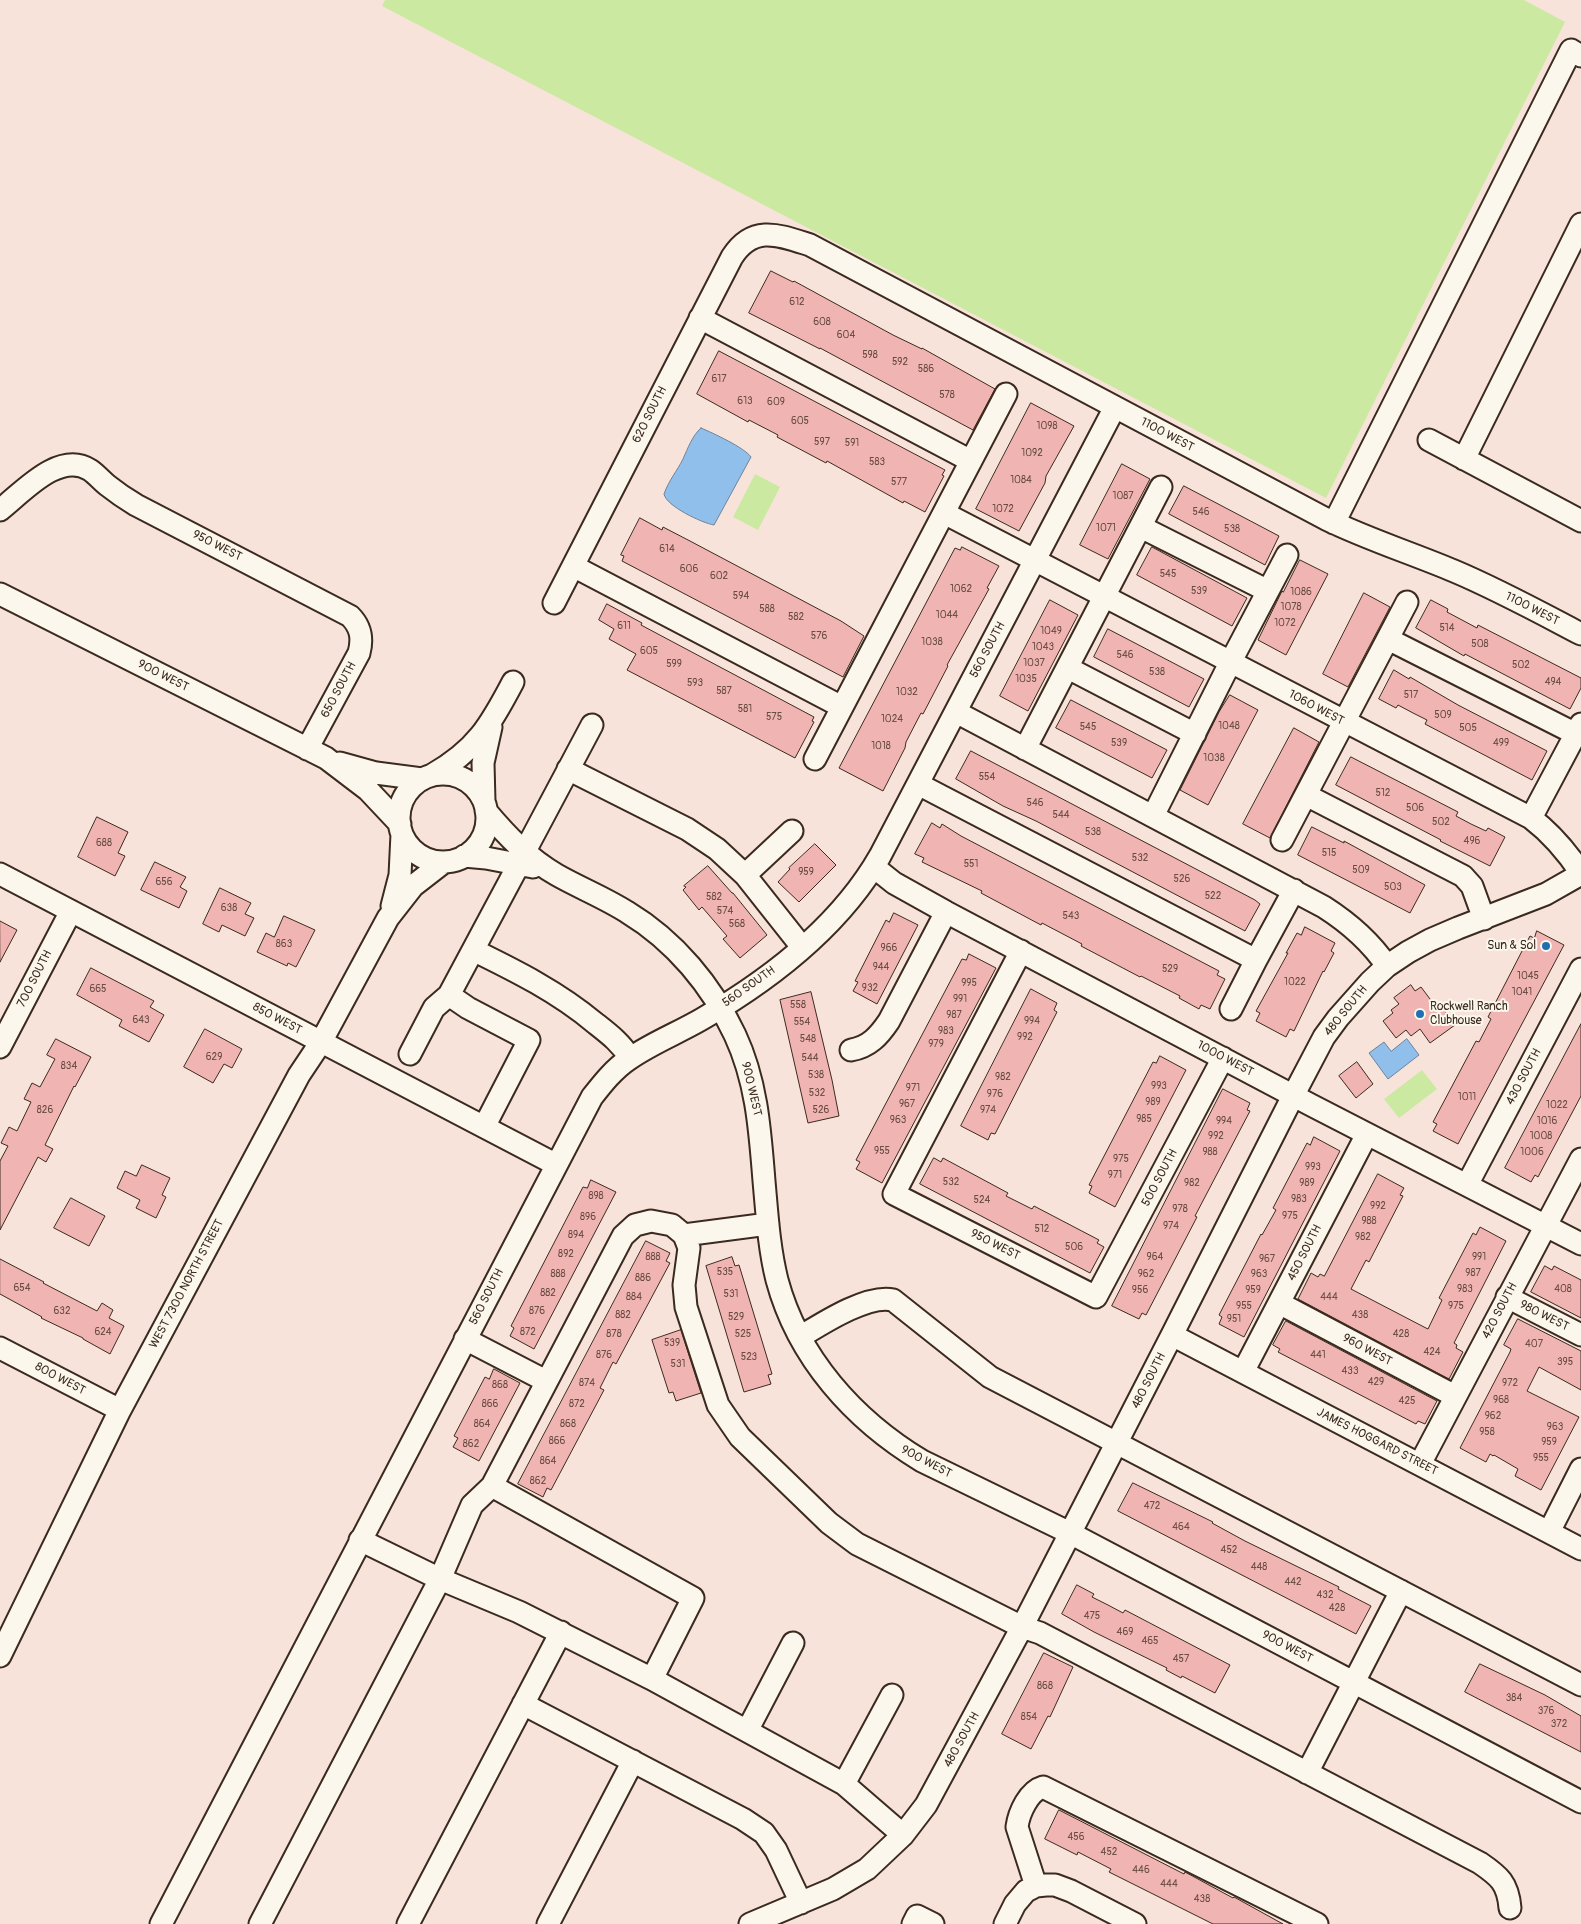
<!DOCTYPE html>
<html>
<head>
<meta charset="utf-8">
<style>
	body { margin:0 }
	canvas { display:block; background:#f8e3db }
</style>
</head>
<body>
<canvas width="1581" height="1924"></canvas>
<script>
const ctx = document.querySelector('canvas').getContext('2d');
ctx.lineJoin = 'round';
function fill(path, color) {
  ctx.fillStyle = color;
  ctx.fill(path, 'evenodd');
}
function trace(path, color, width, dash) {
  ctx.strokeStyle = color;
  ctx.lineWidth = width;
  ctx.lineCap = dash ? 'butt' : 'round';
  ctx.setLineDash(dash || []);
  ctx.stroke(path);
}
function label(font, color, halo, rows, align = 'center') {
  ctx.font = font + ' Pangolin,sans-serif';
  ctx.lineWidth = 4;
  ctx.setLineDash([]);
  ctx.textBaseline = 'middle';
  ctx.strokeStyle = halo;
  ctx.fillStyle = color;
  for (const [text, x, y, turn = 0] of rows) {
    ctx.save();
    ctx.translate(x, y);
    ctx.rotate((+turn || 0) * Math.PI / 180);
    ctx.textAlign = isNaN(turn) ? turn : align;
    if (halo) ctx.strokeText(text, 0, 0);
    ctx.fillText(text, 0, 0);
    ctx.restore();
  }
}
fill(new Path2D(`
	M385 0H1524L1565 22 1326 498 382 6Z
	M755 474 780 487 758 530 733 517Z
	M1422 1070 1437 1089 1399 1118 1384 1099Z`), '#cbe9a1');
const water = new Path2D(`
	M701 428C713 433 745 448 751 457L714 525C702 523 666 506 664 494 669 480 677 471 683 459 688 448 692 436 701 428Z
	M1407 1039 1419 1055 1388 1079 1369 1053 1384 1042 1391 1051Z`);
fill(water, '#90bfeb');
trace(water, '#6e8399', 1);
const building = new Path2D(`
	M771 271 793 282 794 281 893 335 922 349V348L995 389 973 430 820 348V349L749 313Z
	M719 351 945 470 942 475 944 476 925 512 904 501 903 503 827 461 826 463 777 437 778 435 749 420 748 422 697 394Z
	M1031 403 1074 426 1046 476 1045 483 1019 531 976 509Z
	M1122 464 1150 479 1108 559 1080 545Z
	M1184 486 1279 536 1265 565 1169 514Z
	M640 518 662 530 663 527 690 541 841 621 864 636 843 677 622 561 624 556 621 555Z
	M962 547 999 566 987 588 989 589 947 665 948 666 923 714 921 713 906 742 905 748 883 791 839 768 955 548 960 550Z
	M1152 547 1247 598 1232 626 1137 575Z
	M1300 560 1328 574 1286 655 1258 640 1282 591 1283 592Z
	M1364 593 1390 607 1348 687 1323 674Z
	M1050 600 1078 615 1028 711 1000 696Z
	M1431 600 1448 609 1447 612 1477 628 1478 625 1581 678V688L1570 709 1465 654 1464 656 1416 628Z
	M607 604 642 623 641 625 814 717 812 721 814 722 795 758 627 670 636 654 609 639 614 629 599 620Z
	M1108 629 1204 679 1189 707 1094 657Z
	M1394 670 1409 679 1410 677 1458 705 1547 751 1532 780 1425 724 1427 720 1413 713 1398 705 1396 708 1379 699Z
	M1230 695 1258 710 1208 805 1180 790 1219 712Z
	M1071 700 1167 750 1152 778 1056 728Z
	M1294 728 1319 742 1270 838 1243 824Z
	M971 751 1255 900 1260 904 1245 931 1036 821 1003 806 956 779Z
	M1351 757 1458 812 1456 816 1471 824 1486 831 1488 828 1505 837 1490 866 1440 841 1441 840 1336 785Z
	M97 817 128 832 118 853 125 856 115 876 78 857Z
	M932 823 940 828 942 824 961 836 1219 971 1217 975 1225 979 1210 1009 1201 1005 1199 1009 1179 998 1180 996 1141 976 1140 977 1081 946 1082 944 1042 923 1041 925 981 893 982 891 922 862 924 858 915 854Z
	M1312 827 1344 843V841L1425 885 1410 913 1298 855Z
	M815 844 836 865 799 902 778 882 790 869 789 868Z
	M155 862 186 877 180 887 187 891 179 908 141 890Z
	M708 866 732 893H733L767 935 740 958 723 939 727 936 702 907 699 910 683 890 686 887 684 886Z
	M220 888 251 903 245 914 254 918 245 936 222 925 219 932 203 924Z
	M894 913 918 925 877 1004 853 991 858 982 855 981 886 920 889 922Z
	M284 916 315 930 296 967 288 963 287 966 257 952 266 933 274 937Z
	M0 921 17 930 0 962Z
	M1305 927 1335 943 1331 951 1334 953 1324 972 1323 971 1294 1031 1290 1029 1286 1037 1256 1021 1260 1013 1256 1011 1288 953H1286L1297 933 1301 935Z
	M1537 931 1564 945 1458 1144 1433 1131 1437 1124 1433 1122 1476 1041 1479 1042 1491 1019 1488 1017 1521 953 1530 936 1534 938Z
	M969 954 996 968 882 1183 856 1169 860 1162 856 1160 962 959 966 960Z
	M91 968 154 1001 150 1007 164 1015 149 1042 119 1026 122 1020 77 995Z
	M1411 985 1415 991 1421 987 1436 1007 1440 1004 1455 1025 1430 1043 1420 1029 1411 1036 1406 1030 1396 1038 1383 1021 1393 1013 1391 1010 1399 1004 1394 998Z
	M1031 989 1057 1003 1054 1010 1057 1012 995 1134 991 1133 988 1140 961 1126Z
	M811 992 832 1080 839 1116 808 1123 780 1000Z
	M1581 1024V1096L1538 1177 1535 1175 1531 1182 1505 1168Z
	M205 1029 242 1049 232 1068 224 1064 213 1083 184 1067Z
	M56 1039 91 1057 75 1087 74 1086 45 1145 53 1149 46 1162 38 1157 0 1230V1161L8 1146 1 1143 9 1127 17 1131 31 1102 24 1099 32 1083 40 1087 55 1059 47 1055Z
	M1160 1056 1186 1070 1115 1207 1089 1193 1092 1186 1089 1185 1153 1062 1156 1063Z
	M1357 1062 1373 1084 1356 1098 1339 1076Z
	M1223 1089 1250 1103 1247 1110 1250 1111 1195 1216 1197 1217 1146 1315 1142 1313 1139 1319 1112 1306Z
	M1314 1137 1340 1151 1244 1337 1219 1324 1222 1317 1219 1315 1261 1234 1262 1235 1276 1210 1273 1208 1307 1143 1310 1145Z
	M934 1158 941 1162 943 1158 1008 1193 1006 1196 1032 1209 1034 1206 1099 1240 1097 1243 1104 1247 1090 1273 920 1184Z
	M142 1165 170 1178 162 1195 166 1197 156 1218 136 1208 140 1200 117 1188 125 1171 136 1176Z
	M1378 1174 1404 1188 1400 1195 1403 1196 1369 1262 1366 1260 1351 1289 1424 1327 1428 1329 1442 1300 1439 1298 1473 1233 1476 1235 1480 1227 1506 1241 1454 1343 1457 1345 1456 1348 1463 1352 1449 1379 1298 1299 1311 1273 1318 1277 1320 1274 1324 1276Z
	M591 1180 616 1192 534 1349 510 1336 514 1328 511 1326 583 1187 587 1188Z
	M71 1198 105 1216 89 1246 54 1228Z
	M646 1241 670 1253 666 1261 670 1263 616 1364 613 1362 600 1388 604 1390 551 1490 547 1488 543 1497 518 1484Z
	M732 1257 735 1266 739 1265 772 1374 768 1375 771 1384 744 1392 706 1266Z
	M0 1259 44 1282 43 1283 97 1311 102 1303 113 1310 109 1318 124 1326 110 1354 83 1339V1338L41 1318 42 1317 0 1294Z
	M1545 1266 1552 1270 1554 1266 1581 1280V1318L1531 1292Z
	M1518 1319 1581 1351V1390L1539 1367 1527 1391 1579 1417 1541 1490 1515 1476 1518 1469 1494 1455 1493 1456 1490 1454 1486 1462 1460 1448 1510 1352 1511 1349 1504 1345Z
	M1286 1321 1437 1401 1425 1424 1418 1421 1416 1424 1278 1352 1280 1349 1273 1345Z
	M681 1330 701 1393 676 1401 673 1392 669 1393 652 1340Z
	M494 1369 520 1383 479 1461 453 1447 458 1438 454 1436 485 1377 489 1379Z
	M1133 1483 1213 1522 1212 1523 1245 1541 1339 1587 1338 1589 1371 1606 1356 1634 1118 1511Z
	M1077 1585 1094 1594 1092 1597 1108 1605 1123 1613 1125 1610 1230 1665 1215 1693 1182 1676 1181 1678 1166 1670 1167 1668 1094 1632 1062 1614Z
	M1044 1653 1073 1667 1050 1717 1048 1716 1031 1749 1002 1734Z
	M1480 1664 1545 1695 1581 1716V1752L1465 1692Z
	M1059 1810 1184 1874 1185 1872 1233 1898 1234 1897 1283 1924H1213L1109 1872 1111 1869 1078 1852 1077 1855 1045 1839Z`);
fill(building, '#f0b4b2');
trace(building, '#3b2a1e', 1);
const minor = new Path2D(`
	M700 318 971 461
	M1429 440 1581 521
	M1464 459 1581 224
	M0 510C22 493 59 450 90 470 96 474 101 480 107 485 117 493 126 499 136 505L350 616C361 627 363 638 359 653L307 749
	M944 513 1531 818C1552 834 1567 852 1581 873
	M1334 523 1571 50 1581 56
	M1141 527 1268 591
	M573 566 842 707
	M0 594 326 758 368 790 400 824
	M554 603 732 257C753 224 779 235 810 245L1326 519C1367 539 1411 553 1454 571 1497 589 1539 612 1581 634
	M1388 639 1576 734
	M1068 668 1195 734
	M956 712 1324 907C1349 923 1370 941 1387 966
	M1025 749 1161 487
	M815 759 1006 394
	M340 763 376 773 422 779
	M568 769 687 829 717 849 745 875 802 947
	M399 818a44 44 0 1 1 88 0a44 44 0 1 1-88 0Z
	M432 775C476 750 490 726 513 682
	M918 784 1256 960 1294 890
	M1306 795 1463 876 1472 886 1484 919
	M484 801 483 763 491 727
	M486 811C507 836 529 859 557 875 580 888 605 898 627 912 675 941 712 986 735 1035 757 1082 760 1131 764 1181 767 1214 769 1248 777 1280 798 1358 854 1420 922 1461L1070 1533 1581 1802
	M1153 816 1230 663 1287 555
	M1531 818 1581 724
	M1282 840 1407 602
	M525 851 592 725
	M464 856 486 858 533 867
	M874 867 894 883 946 912 1311 1105 1581 1244
	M0 874 555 1164
	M745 875 792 831
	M392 906 400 875 402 834
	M473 950C516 971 558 992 595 1023 609 1034 621 1043 630 1058
	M1021 951 894 1194 1096 1297 1223 1058
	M449 995 468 1008 529 1040 484 1127
	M1231 1009 1256 960
	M0 1047 71 911
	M851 1050C869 1047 879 1036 889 1021L946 912
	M410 1054 434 1008 449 995 519 864
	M1467 1185 1581 969
	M684 1235 768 1224
	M1507 1297 1581 1335
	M1279 1303 1455 1396
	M1172 1335 1581 1549
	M800 1337C823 1323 868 1294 893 1300L990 1377 1581 1685
	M465 1339 546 1381
	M0 1348 120 1410
	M1243 1372 1367 1134
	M1420 1464 1581 1159
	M492 1486 693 1598 652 1679
	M1549 1532 1581 1469
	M360 1540 440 1579 519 1612 652 1679 747 1731 844 1784 903 1835
	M0 1656 120 1410 299 1075 321 1042 388 918 413 886 444 862
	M523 1704 743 1819 764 1833 776 1850 801 1903
	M747 1731 793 1643
	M1307 1773 1401 1591
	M844 1784 892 1695
	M1036 1886 1017 1827C1019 1812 1029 1791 1043 1787L1317 1924
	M161 1924 592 1097C603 1083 614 1069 629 1059 652 1043 678 1033 702 1019 771 979 840 926 880 856L1115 407
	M260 1924 440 1579 472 1505 492 1486 623 1236 635 1225 651 1221 672 1225 684 1235 689 1248 684 1285 686 1307 718 1405 740 1437 829 1523 857 1544 1022 1627 1040 1633 1480 1863C1499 1876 1508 1883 1510 1908
	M408 1924 561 1632
	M548 1924 633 1761
	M750 1924 833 1889 867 1869 903 1835 926 1805 1022 1627 1172 1335 1293 1096 1324 1037 1338 1018 1370 982 1387 966 1408 952 1430 940 1458 928 1546 894 1581 874
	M913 1924 917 1916 933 1924
	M1005 1924 1015 1904 1026 1891 1036 1886 1046 1885H1055L1071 1891 1135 1924`);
trace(minor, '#3b2a1e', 25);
trace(minor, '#fbf7ec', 21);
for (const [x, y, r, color] of [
	[1546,946,5,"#1f6fb2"],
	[1420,1014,5,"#1f6fb2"]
]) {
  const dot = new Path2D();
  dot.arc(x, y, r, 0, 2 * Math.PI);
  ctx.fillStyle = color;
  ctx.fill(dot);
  trace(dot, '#fbf7ec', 2);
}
label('10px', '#684c43', null, [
	["612",797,302],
	["608",822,322],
	["604",846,335],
	["598",870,355],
	["592",900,362],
	["586",926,369],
	["617",719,379],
	["578",947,395],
	["613",745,401],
	["609",776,402],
	["605",800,421],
	["1098",1047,426],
	["597",822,442],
	["591",852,443],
	["1092",1032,453],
	["583",877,462],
	["1084",1021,480],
	["577",899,482],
	["1087",1123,496],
	["1072",1003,509],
	["546",1201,512],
	["1071",1106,528],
	["538",1232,529],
	["614",667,549],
	["606",689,569],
	["545",1168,574],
	["602",719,576],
	["1062",961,589],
	["539",1199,591],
	["1086",1301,592],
	["594",741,596],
	["1078",1291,607],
	["588",767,609],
	["1044",947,615],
	["582",796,617],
	["1072",1285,623],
	["611",624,626],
	["514",1447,628],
	["1049",1051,631],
	["576",819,636],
	["1038",932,642],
	["508",1480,644],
	["1043",1043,647],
	["605",649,651],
	["546",1125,655],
	["1037",1034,663],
	["599",674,664],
	["502",1521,665],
	["538",1157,672],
	["1035",1026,679],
	["494",1553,682],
	["593",695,683],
	["587",724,691],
	["1032",907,692],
	["517",1411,695],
	["581",745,709],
	["509",1443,715],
	["575",774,717],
	["1024",892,719],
	["1048",1229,726],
	["545",1088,727],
	["505",1468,728],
	["539",1119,743],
	["499",1501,743],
	["1018",881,746],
	["1038",1214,758],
	["554",987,777],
	["512",1383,793],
	["546",1035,803],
	["506",1415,808],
	["544",1061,815],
	["502",1441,822],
	["538",1093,832],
	["496",1472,841],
	["688",104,843],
	["515",1329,853],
	["532",1140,858],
	["551",971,864],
	["509",1361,870],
	["959",806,872],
	["526",1182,879],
	["656",164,882],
	["503",1393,887],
	["522",1213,896],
	["582",714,897],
	["638",229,908],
	["574",725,911],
	["543",1071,916],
	["568",737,924],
	["863",284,944],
	["966",889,948],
	["944",881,967],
	["529",1170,969],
	["1045",1528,976],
	["1022",1295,982],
	["995",969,983],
	["932",870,988],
	["665",98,989],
	["1041",1522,992],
	["991",960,999],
	["558",798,1005],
	["987",954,1015],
	["643",141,1020],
	["994",1032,1021],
	["554",802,1022],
	["983",946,1031],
	["992",1025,1037],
	["548",808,1039],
	["979",936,1044],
	["629",214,1057],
	["544",810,1058],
	["834",69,1066],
	["538",816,1075],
	["982",1003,1077],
	["993",1159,1086],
	["971",913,1088],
	["532",817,1093],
	["976",995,1094],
	["1011",1467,1097],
	["989",1153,1102],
	["967",907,1104],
	["1022",1557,1105],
	["826",45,1110],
	["526",821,1110],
	["974",988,1110],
	["985",1144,1119],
	["963",898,1120],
	["994",1224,1121],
	["1016",1547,1121],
	["992",1216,1136],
	["1008",1541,1136],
	["955",882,1151],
	["988",1210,1152],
	["1006",1532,1152],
	["975",1121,1159],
	["993",1313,1167],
	["971",1115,1175],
	["532",951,1182],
	["982",1192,1183],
	["989",1307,1183],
	["898",596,1196],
	["983",1299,1199],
	["524",982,1200],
	["992",1378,1206],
	["978",1180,1209],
	["975",1290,1216],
	["896",588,1217],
	["988",1369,1221],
	["974",1171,1226],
	["512",1042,1229],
	["894",576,1235],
	["982",1363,1237],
	["506",1074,1247],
	["892",566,1254],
	["888",653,1257],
	["964",1155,1257],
	["991",1479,1257],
	["967",1267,1259],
	["535",725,1272],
	["987",1473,1273],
	["888",558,1274],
	["962",1146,1274],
	["963",1259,1274],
	["886",643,1278],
	["654",22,1288],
	["983",1465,1289],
	["408",1563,1289],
	["956",1140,1290],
	["959",1253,1290],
	["882",548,1293],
	["531",731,1294],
	["884",634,1297],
	["444",1329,1297],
	["955",1244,1306],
	["975",1456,1306],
	["632",62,1311],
	["876",537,1311],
	["882",623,1315],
	["438",1360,1315],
	["529",736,1317],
	["951",1234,1319],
	["624",103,1332],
	["872",528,1332],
	["878",614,1334],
	["525",743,1334],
	["428",1401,1334],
	["539",672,1343],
	["407",1534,1344],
	["424",1432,1352],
	["876",604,1355],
	["441",1318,1355],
	["523",749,1357],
	["395",1565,1362],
	["531",678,1364],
	["433",1350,1371],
	["429",1376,1382],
	["874",587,1383],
	["972",1510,1383],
	["868",500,1385],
	["968",1501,1400],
	["425",1407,1401],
	["866",490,1404],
	["872",577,1404],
	["962",1493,1416],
	["864",482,1424],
	["868",568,1424],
	["963",1555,1427],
	["958",1487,1432],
	["866",557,1441],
	["959",1549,1442],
	["862",471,1444],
	["955",1541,1458],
	["864",548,1461],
	["862",538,1481],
	["472",1152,1506],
	["464",1181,1527],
	["452",1229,1550],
	["448",1259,1567],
	["442",1293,1582],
	["432",1325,1595],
	["428",1337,1608],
	["475",1092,1616],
	["469",1125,1632],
	["465",1150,1641],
	["457",1181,1659],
	["868",1045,1686],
	["384",1514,1698],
	["376",1546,1711],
	["854",1029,1717],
	["372",1559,1724],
	["456",1076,1837],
	["452",1109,1852],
	["446",1141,1870],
	["444",1169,1884],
	["438",1202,1899]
]);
label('12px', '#3b2a1e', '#fbf7ec', [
	["620 SOUTH",650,415,-63],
	["1100 WEST",1167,435,28],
	["950 WEST",217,546,27],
	["1100 WEST",1532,609,27],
	["560 SOUTH",988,650,-62],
	["900 WEST",163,676,27],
	["650 SOUTH",339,690,-62],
	["1060 WEST",1316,708,28],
	["700 SOUTH",35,979,-63],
	["560 SOUTH",749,987,-35],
	["480 SOUTH",1346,1011,-51],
	["850 WEST",277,1019,28],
	["1000 WEST",1225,1059,28],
	["430 SOUTH",1524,1077,-62],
	["900 WEST",751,1089,77],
	["500 SOUTH",1160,1178,-62],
	["950 WEST",995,1245,27],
	["450 SOUTH",1305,1253,-63],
	["WEST 7300 NORTH STREET",187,1284,-62],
	["560 SOUTH",487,1297,-63],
	["420 SOUTH",1500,1311,-62],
	["980 WEST",1544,1316,27],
	["960 WEST",1367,1350,28],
	["800 WEST",60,1379,28],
	["480 SOUTH",1149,1381,-63],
	["JAMES HOGGARD STREET",1377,1442,27],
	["900 WEST",926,1462,28],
	["900 WEST",1287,1647,28],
	["480 SOUTH",962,1740,-61]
]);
label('12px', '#3b2a1e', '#fbf7ec', [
	["Sun & Sol",1536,946],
	["Rockwell Ranch",1430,1007,"left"],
	["Clubhouse",1430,1021,"left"]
], 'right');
</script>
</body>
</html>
